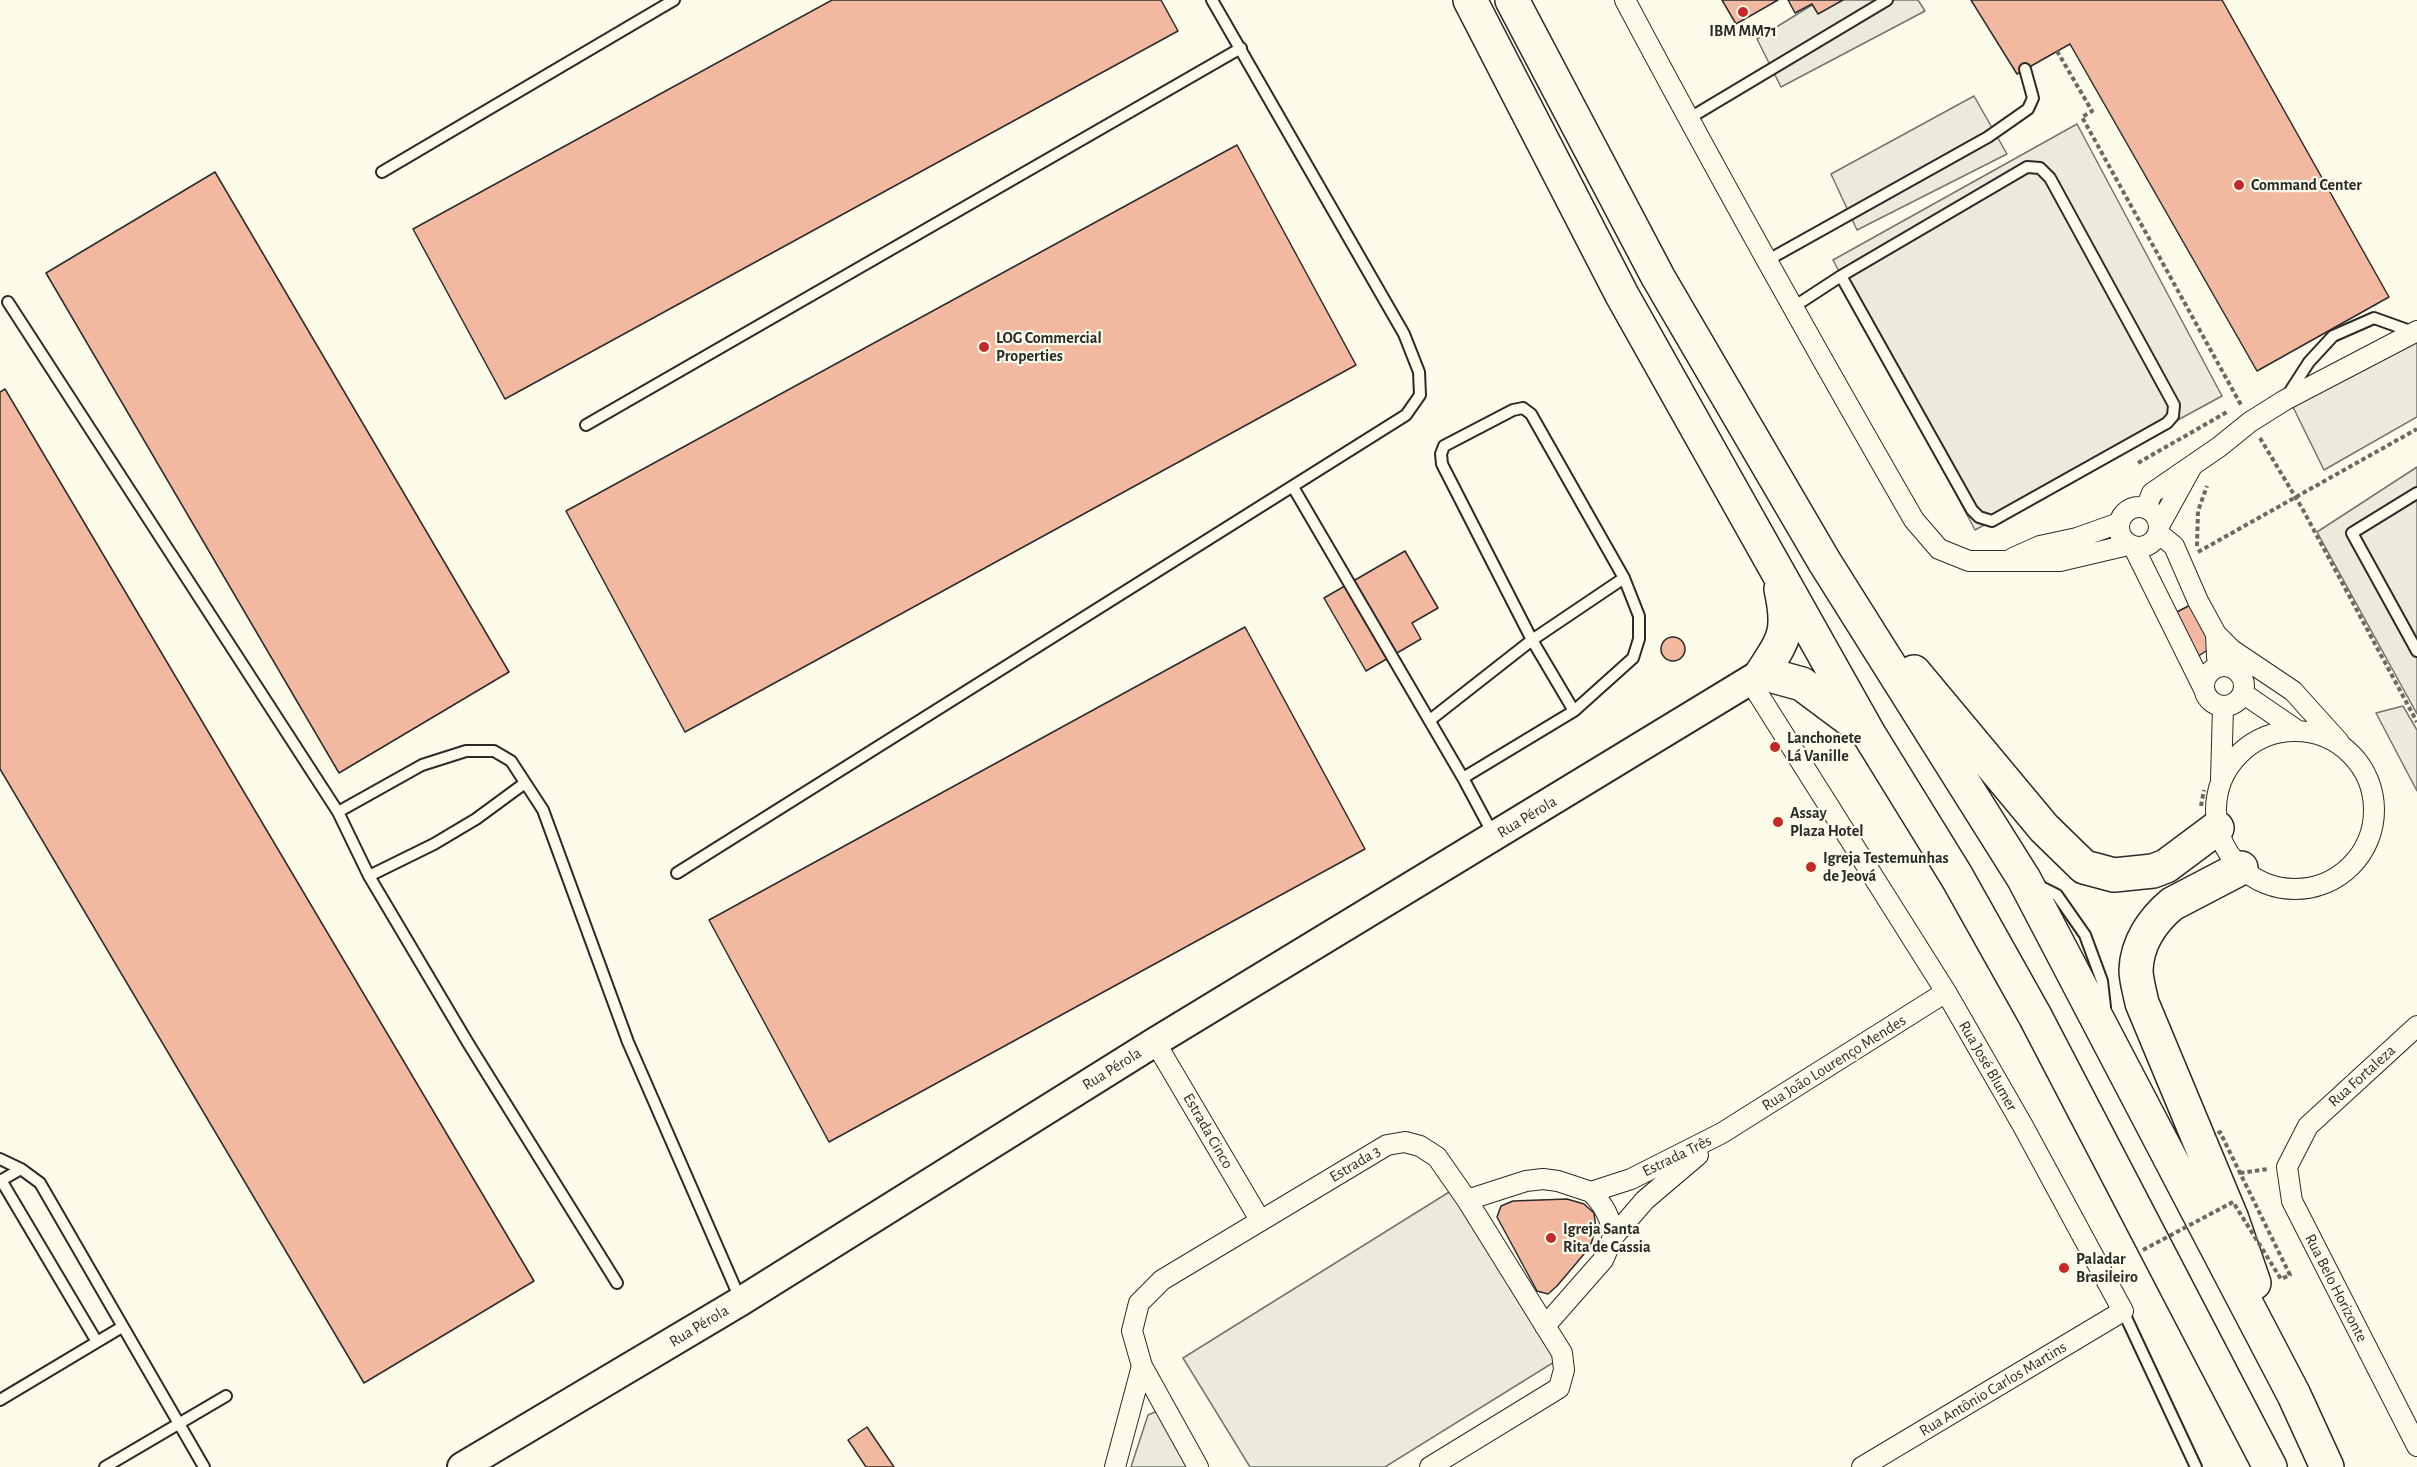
<!DOCTYPE html>
<html>
<head>
<meta charset="utf-8">
<style>
	body { margin:0 }
	canvas { display:block; background:#fdfbea }
</style>
</head>
<body>
<canvas width="2417" height="1467"></canvas>
<script>
const ctx = document.querySelector('canvas').getContext('2d');
ctx.lineJoin = 'round';
function fill(path, color) {
  ctx.fillStyle = color;
  ctx.fill(path, 'evenodd');
}
function trace(path, color, width, dash) {
  ctx.strokeStyle = color;
  ctx.lineWidth = width;
  ctx.lineCap = dash ? 'butt' : 'round';
  ctx.setLineDash(dash || []);
  ctx.stroke(path);
}
function label(font, color, halo, rows, align = 'center') {
  ctx.font = font + ' "Alegreya Sans",sans-serif';
  ctx.lineWidth = 4.5;
  ctx.setLineDash([]);
  ctx.textBaseline = 'middle';
  ctx.strokeStyle = halo;
  ctx.fillStyle = color;
  for (const [text, x, y, turn = 0] of rows) {
    ctx.save();
    ctx.translate(x, y);
    ctx.rotate((+turn || 0) * Math.PI / 180);
    ctx.textAlign = isNaN(turn) ? turn : align;
    if (halo) ctx.strokeText(text, 0, 0);
    ctx.fillText(text, 0, 0);
    ctx.restore();
  }
}
const green = new Path2D(`
	M1454 1189 1559 1359 1385 1467H1250L1183 1358Z
	M1155 1412 1163 1415 1192 1467H1131L1148 1415Z`);
fill(green, '#ecebdb');
trace(green, '#74746e', 1.5);
const parking = new Path2D(`
	M1820 0H1918L1925 11 1781 87 1757 39Z
	M1974 96 2007 154 1857 230 1831 174Z
	M2077 124 2222 396 1975 530 1833 260Z
	M2417 335V417L2324 470 2290 401Z
	M2417 467V714L2317 532Z
	M2403 706 2417 730V791L2376 713Z`);
fill(parking, '#eceadb');
trace(parking, '#74746e', 1.5);
const building = new Path2D(`
	M832 0H1161L1178 31 505 399 413 229Z
	M1722 0H1778L1736 24Z
	M1788 0H1843L1818 14 1812 4 1795 13Z
	M1971 0H2222L2389 297 2257 371 2070 44 2017 74Z
	M1237 145 1356 365 685 732 566 511Z
	M215 172 509 672 339 773 46 273Z
	M5 389 534 1281 364 1383 0 769V392Z
	M1405 551 1438 608 1412 623 1421 639 1366 671 1324 598Z
	M2198 601 2221 641 2194 659 2171 615Z
	M1245 627 1365 849 829 1142 709 920Z
	M1661 649a12 12 0 1 1 24 0a12 12 0 1 1-24 0Z
	M1567 1199 1584 1204 1594 1213 1596 1228 1590 1247 1557 1286 1548 1294 1537 1291 1497 1217 1501 1206 1513 1201Z
	M867 1427 894 1467H866L848 1440Z`);
fill(building, '#f2b8a0');
trace(building, '#2b2b2b', 1.5);
const lane = new Path2D(`
	M1688 119 1887 0
	M382 172 674 0
	M1768 260 1988 137 2028 109 2033 98 2025 69
	M8 302 338 812 369 876 468 1043 617 1283
	M1792 308 1841 276 2027 167 2040 168 2050 178 2174 405 2173 416 2167 423 1992 521 1979 517 1972 510 1841 276
	M2289 393 2309 362 2333 336 2374 318 2413 332
	M586 425 1241 48
	M1293 487 1463 778 1493 834
	M2417 493 2352 533 2417 651
	M1430 720 1532 640 1624 578
	M1463 778 1574 711 1633 658 1639 639V616L1624 578 1531 414 1523 408 1513 410 1444 446 1441 454 1442 464 1532 640 1574 711
	M338 812 422 765 466 751H494L511 761 543 810 628 1042 741 1301
	M677 873 1406 415 1420 395 1419 372 1404 334 1212 0
	M369 876 434 844 476 819 525 783
	M2037 885 2057 895 2085 935 2102 981 2105 1007
	M0 1159 21 1169 40 1183 204 1467
	M1 1180 97 1342
	M0 1181 21 1169
	M2123 1311 2196 1467
	M0 1400 122 1327
	M105 1467 226 1396`);
const street = new Path2D(`
	M1625 0C1718 175 1815 348 1914 520L1939 549 1969 561H2060L2128 545
	M2119 527a20 20 0 1 1 40 0a20 20 0 1 1-40 0Z
	M2146 508 2152 493 2219 447 2250 422 2285 400 2417 331
	M2159 526 2191 468
	M2158 533 2174 546 2198 601 2216 634 2217 657 2230 667
	M2134 548 2204 689
	M2013 558 2040 546 2077 538 2119 523
	M2216 634 2232 650 2293 691 2339 742
	M2204 686a20 20 0 1 1 40 0a20 20 0 1 1-40 0Z
	M1750 681 1946 992 2023 1126 2123 1311 1862 1467
	M2244 694 2298 731
	M2216 810a79 79 0 1 1 158 0a79 79 0 1 1-158 0Z
	M2221 779 2223 707
	M2417 1026 2308 1126 2287 1167 2292 1201 2417 1446
	M1155 1042 1260 1220
	M1591 1192C1604 1205 1611 1218 1613 1237
	M1467 1200 1526 1181 1543 1179 1558 1181 1591 1192 1631 1179 1722 1133 1946 992
	M1545 1326 1603 1260 1613 1237 1645 1200 1698 1155
	M1115 1467 1142 1366
	M1198 1467 1142 1366 1132 1331 1139 1303 1162 1280 1387 1145 1405 1142 1420 1146 1437 1157 1467 1200 1562 1353 1564 1370 1559 1388 1430 1467`);
const secondary = new Path2D(`
	M462 1467 741 1301 1155 1042 1762 673`);
const highway = new Path2D(`
	M1470 0 1622 295 1870 736 1957 877 2035 1016 2270 1467
	M1512 0 1658 277 1824 561 2024 879 2294 1395 2327 1467
	M1781 589C1790 631 1785 638 1762 673L1802 684 1857 725
	M1914 672 2044 828 2084 867 2114 875 2153 871 2166 866 2217 828
	M2241 868 2172 904C2153 920 2137 943 2136 970 2136 980 2140 993 2142 1003L2232 1219 2254 1283`);
trace(lane, '#2b2b2b', 14);
trace(street, '#2b2b2b', 22);
trace(secondary, '#2b2b2b', 32);
trace(highway, '#2b2b2b', 36);
trace(new Path2D(`
	M2057 51 2092 111 2082 117 2241 405
	M2260 438 2302 508 2417 722
	M2138 463 2227 412
	M2197 546 2198 511 2207 486
	M2198 552 2417 429
	M2201 806 2204 790
	M2240 1173 2268 1169`), '#6a6964', 4, [4.5, 3]);
trace(lane, '#fdfbea', 10);
trace(street, '#fdfbea', 20);
trace(secondary, '#fdfbea', 28);
trace(highway, '#fdfbea', 33);
trace(new Path2D(`
	M2143 1250 2233 1202 2281 1279 2290 1275 2220 1132 2215 1136`), '#6a6964', 4, [4.5, 3]);
for (const [x, y, r, color] of [
	[1743,12,6,"#c62828"],
	[2239,185,6,"#c62828"],
	[984,347,6,"#c62828"],
	[1775,747,6,"#c62828"],
	[1778,822,6,"#c62828"],
	[1811,867,6,"#c62828"],
	[1551,1238,6,"#c62828"],
	[2064,1268,6,"#c62828"]
]) {
  const dot = new Path2D();
  dot.arc(x, y, r, 0, 2 * Math.PI);
  ctx.fillStyle = color;
  ctx.fill(dot);
  trace(dot, '#fdfbea', 2);
}
label('bold 16px', '#2b2b2b', '#fdfbea', [
	["IBM MM71",1743,31,"center"],
	["Command Center",2251,185],
	["LOG Commercial",996,338],
	["Properties",996,356],
	["Lanchonete",1787,738],
	["Lá Vanille",1787,756],
	["Assay",1790,813],
	["Plaza Hotel",1790,831],
	["Igreja Testemunhas",1823,858],
	["de Jeová",1823,876],
	["Igreja Santa",1563,1229],
	["Rita de Cassia",1563,1247],
	["Paladar",2076,1259],
	["Brasileiro",2076,1277]
], 'left');
label('16px', '#2b2b2b', '#fdfbea', [
	["Rua Pérola",1527,817,-31],
	["Rua João Lourenço Mendes",1834,1063,-32],
	["Rua José Blumer",1988,1066,60],
	["Rua Pérola",1112,1069,-32],
	["Rua Fortaleza",2362,1076,-42],
	["Estrada Cinco",1208,1131,60],
	["Estrada Três",1677,1156,-26],
	["Estrada 3",1355,1164,-31],
	["Rua Belo Horizonte",2336,1288,63],
	["Rua Pérola",699,1326,-31],
	["Rua Antônio Carlos Martins",1993,1389,-31]
]);
</script>
</body>
</html>
